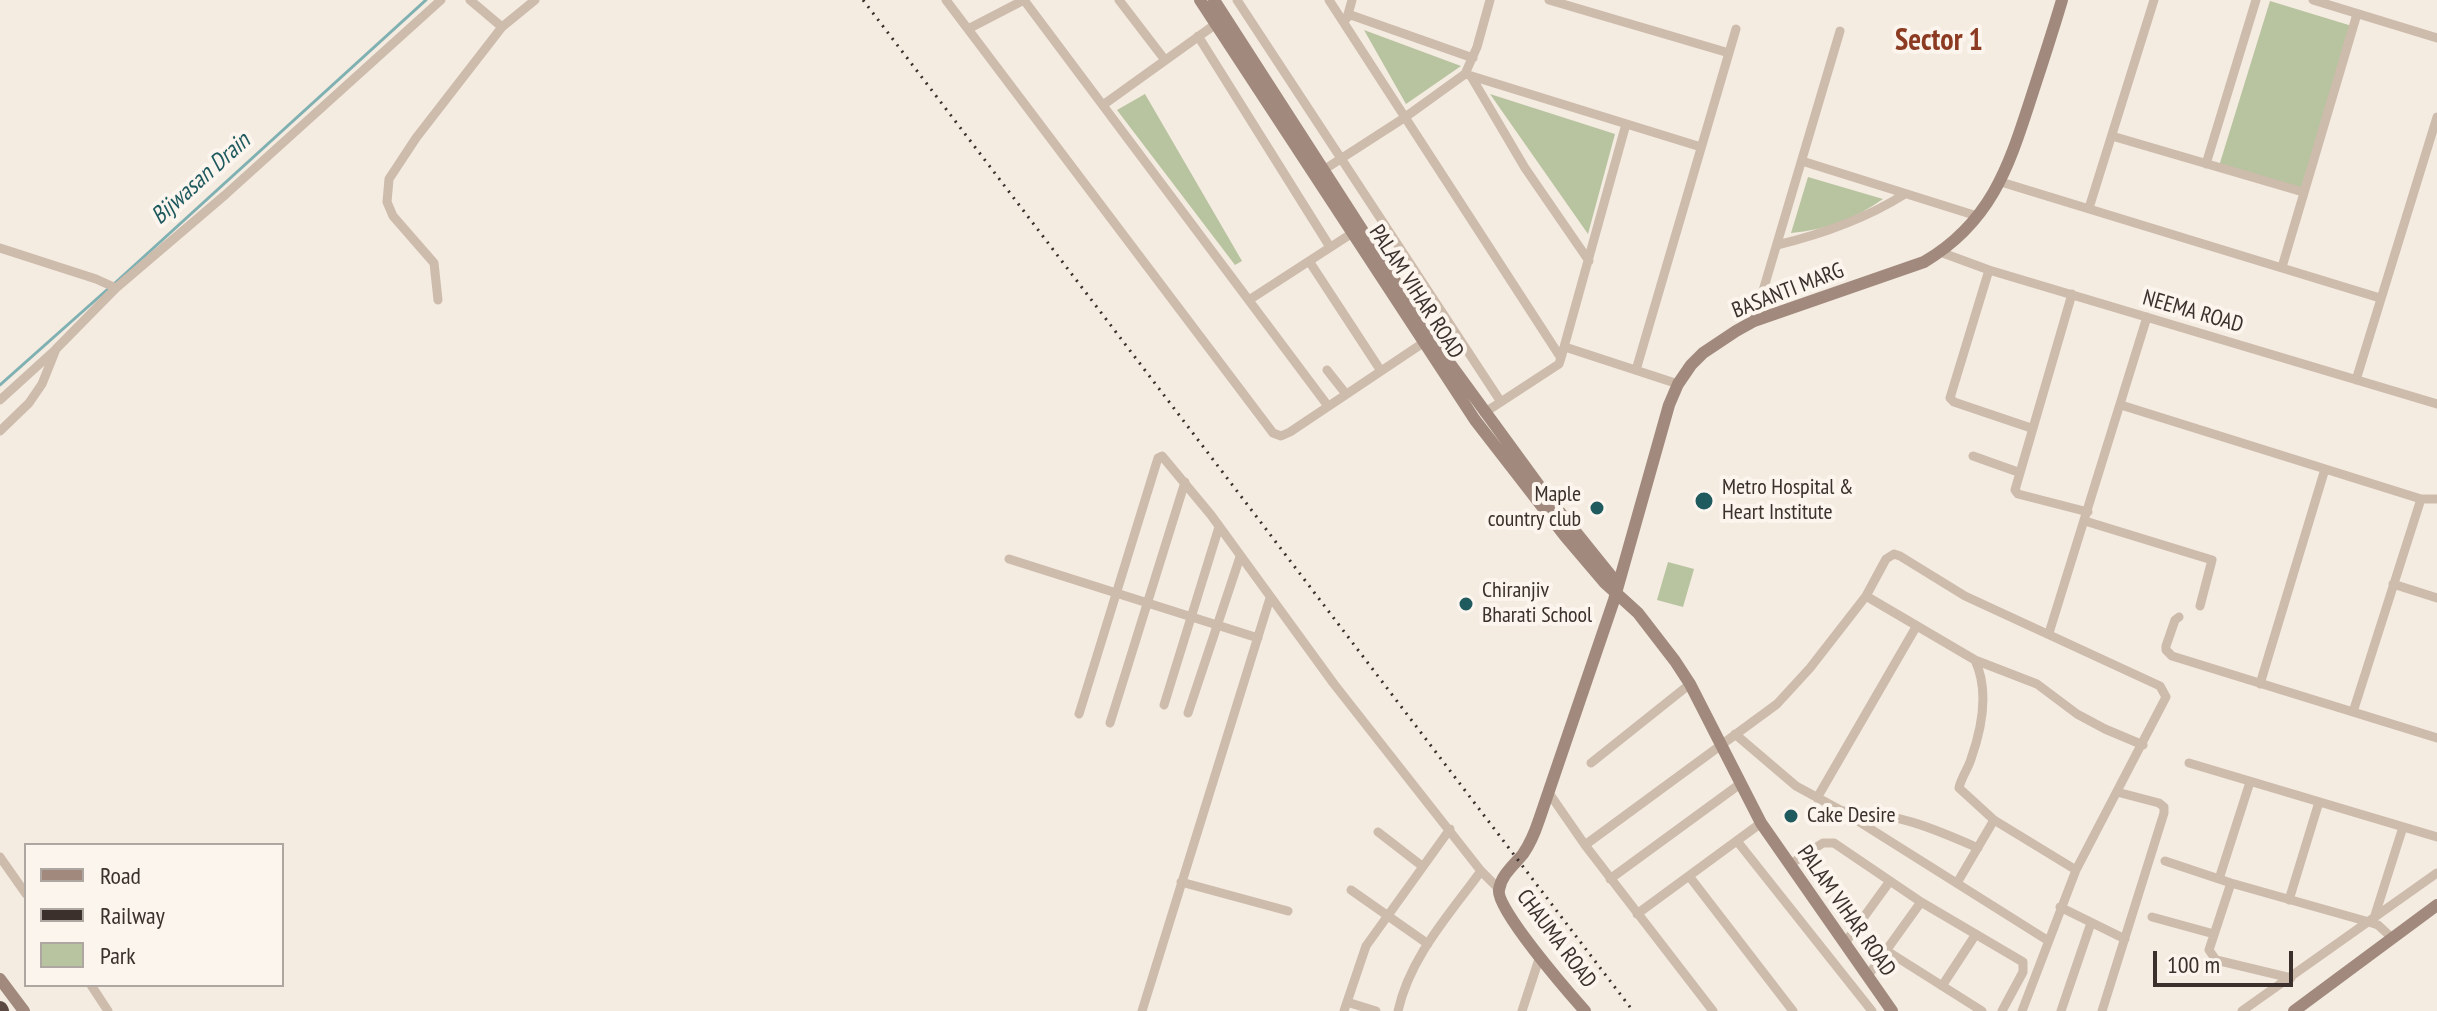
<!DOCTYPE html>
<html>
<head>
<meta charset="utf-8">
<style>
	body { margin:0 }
	#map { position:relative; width:2437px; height:1011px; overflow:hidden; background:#f4ebe1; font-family:"PT Sans Narrow",sans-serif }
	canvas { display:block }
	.legend { position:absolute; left:24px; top:843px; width:260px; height:144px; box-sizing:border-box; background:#fbf5ee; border:2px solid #aea6a0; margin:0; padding:10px 14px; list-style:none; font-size:24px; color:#3b302b }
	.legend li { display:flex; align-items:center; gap:16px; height:40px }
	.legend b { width:40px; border:2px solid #aea6a0 }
	.scale { position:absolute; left:2153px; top:951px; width:140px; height:36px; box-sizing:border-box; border:4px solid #3b302b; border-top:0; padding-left:10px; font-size:24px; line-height:28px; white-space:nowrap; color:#3b302b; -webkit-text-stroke:6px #fbf5ee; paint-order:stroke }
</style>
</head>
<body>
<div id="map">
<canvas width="2437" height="1011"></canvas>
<ul class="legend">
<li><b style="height:10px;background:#a18a7d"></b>Road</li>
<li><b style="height:10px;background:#3b302b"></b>Railway</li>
<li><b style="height:22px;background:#b8c4a0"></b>Park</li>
</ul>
<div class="scale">100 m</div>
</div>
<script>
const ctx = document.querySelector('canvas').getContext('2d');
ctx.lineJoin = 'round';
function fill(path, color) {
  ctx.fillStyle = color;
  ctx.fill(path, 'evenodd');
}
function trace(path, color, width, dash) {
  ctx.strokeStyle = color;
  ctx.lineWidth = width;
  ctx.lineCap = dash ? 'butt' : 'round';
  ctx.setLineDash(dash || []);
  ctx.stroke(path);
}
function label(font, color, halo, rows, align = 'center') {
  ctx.font = font + ' "PT Sans Narrow",sans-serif';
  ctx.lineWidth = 8;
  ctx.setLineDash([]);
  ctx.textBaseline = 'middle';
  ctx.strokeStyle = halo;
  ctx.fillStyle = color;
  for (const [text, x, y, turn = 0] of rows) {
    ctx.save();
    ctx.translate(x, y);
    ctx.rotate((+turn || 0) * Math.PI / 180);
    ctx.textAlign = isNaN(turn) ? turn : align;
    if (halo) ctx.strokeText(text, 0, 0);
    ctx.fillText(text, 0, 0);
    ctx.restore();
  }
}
fill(new Path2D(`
	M2270 1 2352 26 2300 191 2219 166Z
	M1364 30 1461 66 1406 104Z
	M1145 94 1242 261 1235 265 1117 110Z
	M1490 94 1615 134 1588 234Z
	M1808 177 1883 199C1855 219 1825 230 1791 233Z
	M1668 562 1694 569 1683 607 1657 600Z`), '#b8c4a0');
trace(new Path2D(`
	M115 283 426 0
	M0 385 109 288`), '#7fb0b2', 3);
trace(new Path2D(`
	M470 0 502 27
	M946 0 1273 433 1281 436 1290 432 1429 339
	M1024 0 1328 406
	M1119 0 1165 60
	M1237 0 1501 402
	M1329 0 1561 358
	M1549 0 1729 53
	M2313 0 2437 38
	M1348 14 1473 58
	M1347 18 1352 0
	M968 29 1024 0
	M1198 36 1330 247
	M1465 74 1701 147
	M1472 78 1525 168 1589 261
	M1103 105 1220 21
	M2112 136 2303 192
	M1802 161 1977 216
	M2206 164 2256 0
	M1325 169 1404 118 1465 74 1477 47 1490 0
	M2001 182 2380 298
	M2089 208 2154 0
	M1777 245C1823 234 1865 219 1905 194
	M0 248 96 279 116 288
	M1940 252 1989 270 2437 404
	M1309 261 1381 371
	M2282 267 2357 14
	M1989 270 1950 398 1954 402 2031 428
	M2072 294 2015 490 2018 494 2088 512
	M438 300 434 263 393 216 387 202 389 179 416 138 502 27 535 0
	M1249 300 1357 230
	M1754 321 1840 31
	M1565 347 1678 384
	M1327 370 1346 394
	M1636 370 1736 29
	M2356 380 2437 117
	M0 400 54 351
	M2121 405 2421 499H2437
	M1484 413 1559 364 1561 358 1626 124
	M0 431 29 403 42 384 56 349 116 288 225 195 441 0
	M1973 456 2018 472
	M2085 521 2212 560 2200 606
	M1009 559 1258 638
	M2393 584 2437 598
	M1866 596 1975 660 2037 684 2077 714 2105 729 2143 745
	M2179 617 2175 620 2166 646V650L2172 656 2437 738
	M2049 633 2147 317
	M1975 660C1989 690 1982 728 1971 759 1968 769 1961 778 1959 788L1994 820 2076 870
	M2260 684 2325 469
	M1164 705 1219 527
	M2353 712 2421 499
	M1188 713 1240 557
	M1079 714 1158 458 1162 456 1211 515 1334 684 1481 871 1499 889
	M1110 723 1185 482
	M1735 734 1796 786 1842 811 2047 940
	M1591 763 1690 684
	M2189 763 2437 837
	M1549 793 1585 845 1713 1011
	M1817 798 1916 627
	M1844 811C1894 812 1933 828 1978 848
	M1378 832 1422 866
	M1737 841 1872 1011
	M1585 845 1777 704 1810 668 1866 596 1886 559 1894 554 1900 556 1965 596 2160 686 2166 697 2076 870 2022 1011
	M0 857 26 894
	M2165 861 2231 883 2369 922 2378 925 2391 937
	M1789 865 1823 843H1834L1921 902 2023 962V972L2002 1011
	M1689 876 1793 1011
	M1610 879 1740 784
	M2219 879 2250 782
	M1181 882 1288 911
	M1957 883 1994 820
	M2231 883 2209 950 2216 960 2291 978
	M1351 890 1428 944
	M2289 900 2319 802
	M2060 907 2125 939
	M1637 914 1761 823
	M2375 915 2403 827
	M2152 917 2214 934
	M1845 943 1890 881
	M1887 951 1982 1011
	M1867 977 1921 902
	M91 985 108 1011
	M1942 986 1976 934
	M1347 1002 1376 1011
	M1142 1011 1270 598
	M1344 1011 1366 946 1450 829
	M1398 1011C1410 957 1449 915 1481 871
	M1522 1011 1540 956
	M2061 1011 2091 923
	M2102 1011 2164 813V807L2159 803 2117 792
	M2242 1011 2437 873`), '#cdbbac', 9);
trace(new Path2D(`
	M1200 0 1475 420 1565 536 1605 583 1638 613 1675 661 1690 684 1761 823 1892 1011
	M1214 0 1435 343 1546 495 1612 577 1616 591
	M0 979 24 1011
	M1585 1011C1569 993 1495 908 1499 890 1501 875 1514 865 1523 854 1530 844 1535 832 1539 820L1614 600 1669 405 1678 384 1691 365 1703 353 1736 331 1754 321 1924 262C1990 223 2008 169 2030 101 2041 67 2052 34 2062 0
	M2294 1011 2437 905`), '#a18a7d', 12);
trace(new Path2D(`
	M0 1009 1 1011`), '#5c4a42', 16);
trace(new Path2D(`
	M863 0 1633 1011`), '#3b302b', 3, [2, 6]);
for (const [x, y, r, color] of [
	[1704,501,10,"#1f5a5e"],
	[1597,508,8,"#1f5a5e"],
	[1466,604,8,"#1f5a5e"],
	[1791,816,8,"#1f5a5e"]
]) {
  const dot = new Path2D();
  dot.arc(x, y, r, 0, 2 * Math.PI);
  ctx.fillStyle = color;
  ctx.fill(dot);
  trace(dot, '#fbf5ee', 3);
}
label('22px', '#3b302b', '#fbf5ee', [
	["BASANTI MARG",1788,291,-21],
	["PALAM VIHAR ROAD",1416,292,57],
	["NEEMA ROAD",2193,312,16],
	["PALAM VIHAR ROAD",1846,911,55],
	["CHAUMA ROAD",1556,939,53]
]);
label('22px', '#3b302b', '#fbf5ee', [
	["Metro Hospital &",1722,488],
	["Heart Institute",1722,513],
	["Maple",1581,495,"right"],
	["country club",1581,520,"right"],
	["Chiranjiv",1482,591],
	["Bharati School",1482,616],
	["Cake Desire",1807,816]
], 'left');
label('italic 24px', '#1f5a5e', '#fbf5ee', [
	["Bijwasan Drain",201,179,-42]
]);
label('bold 30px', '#8c3b22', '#fbf5ee', [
	["Sector 1",1939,41]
]);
</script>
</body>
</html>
